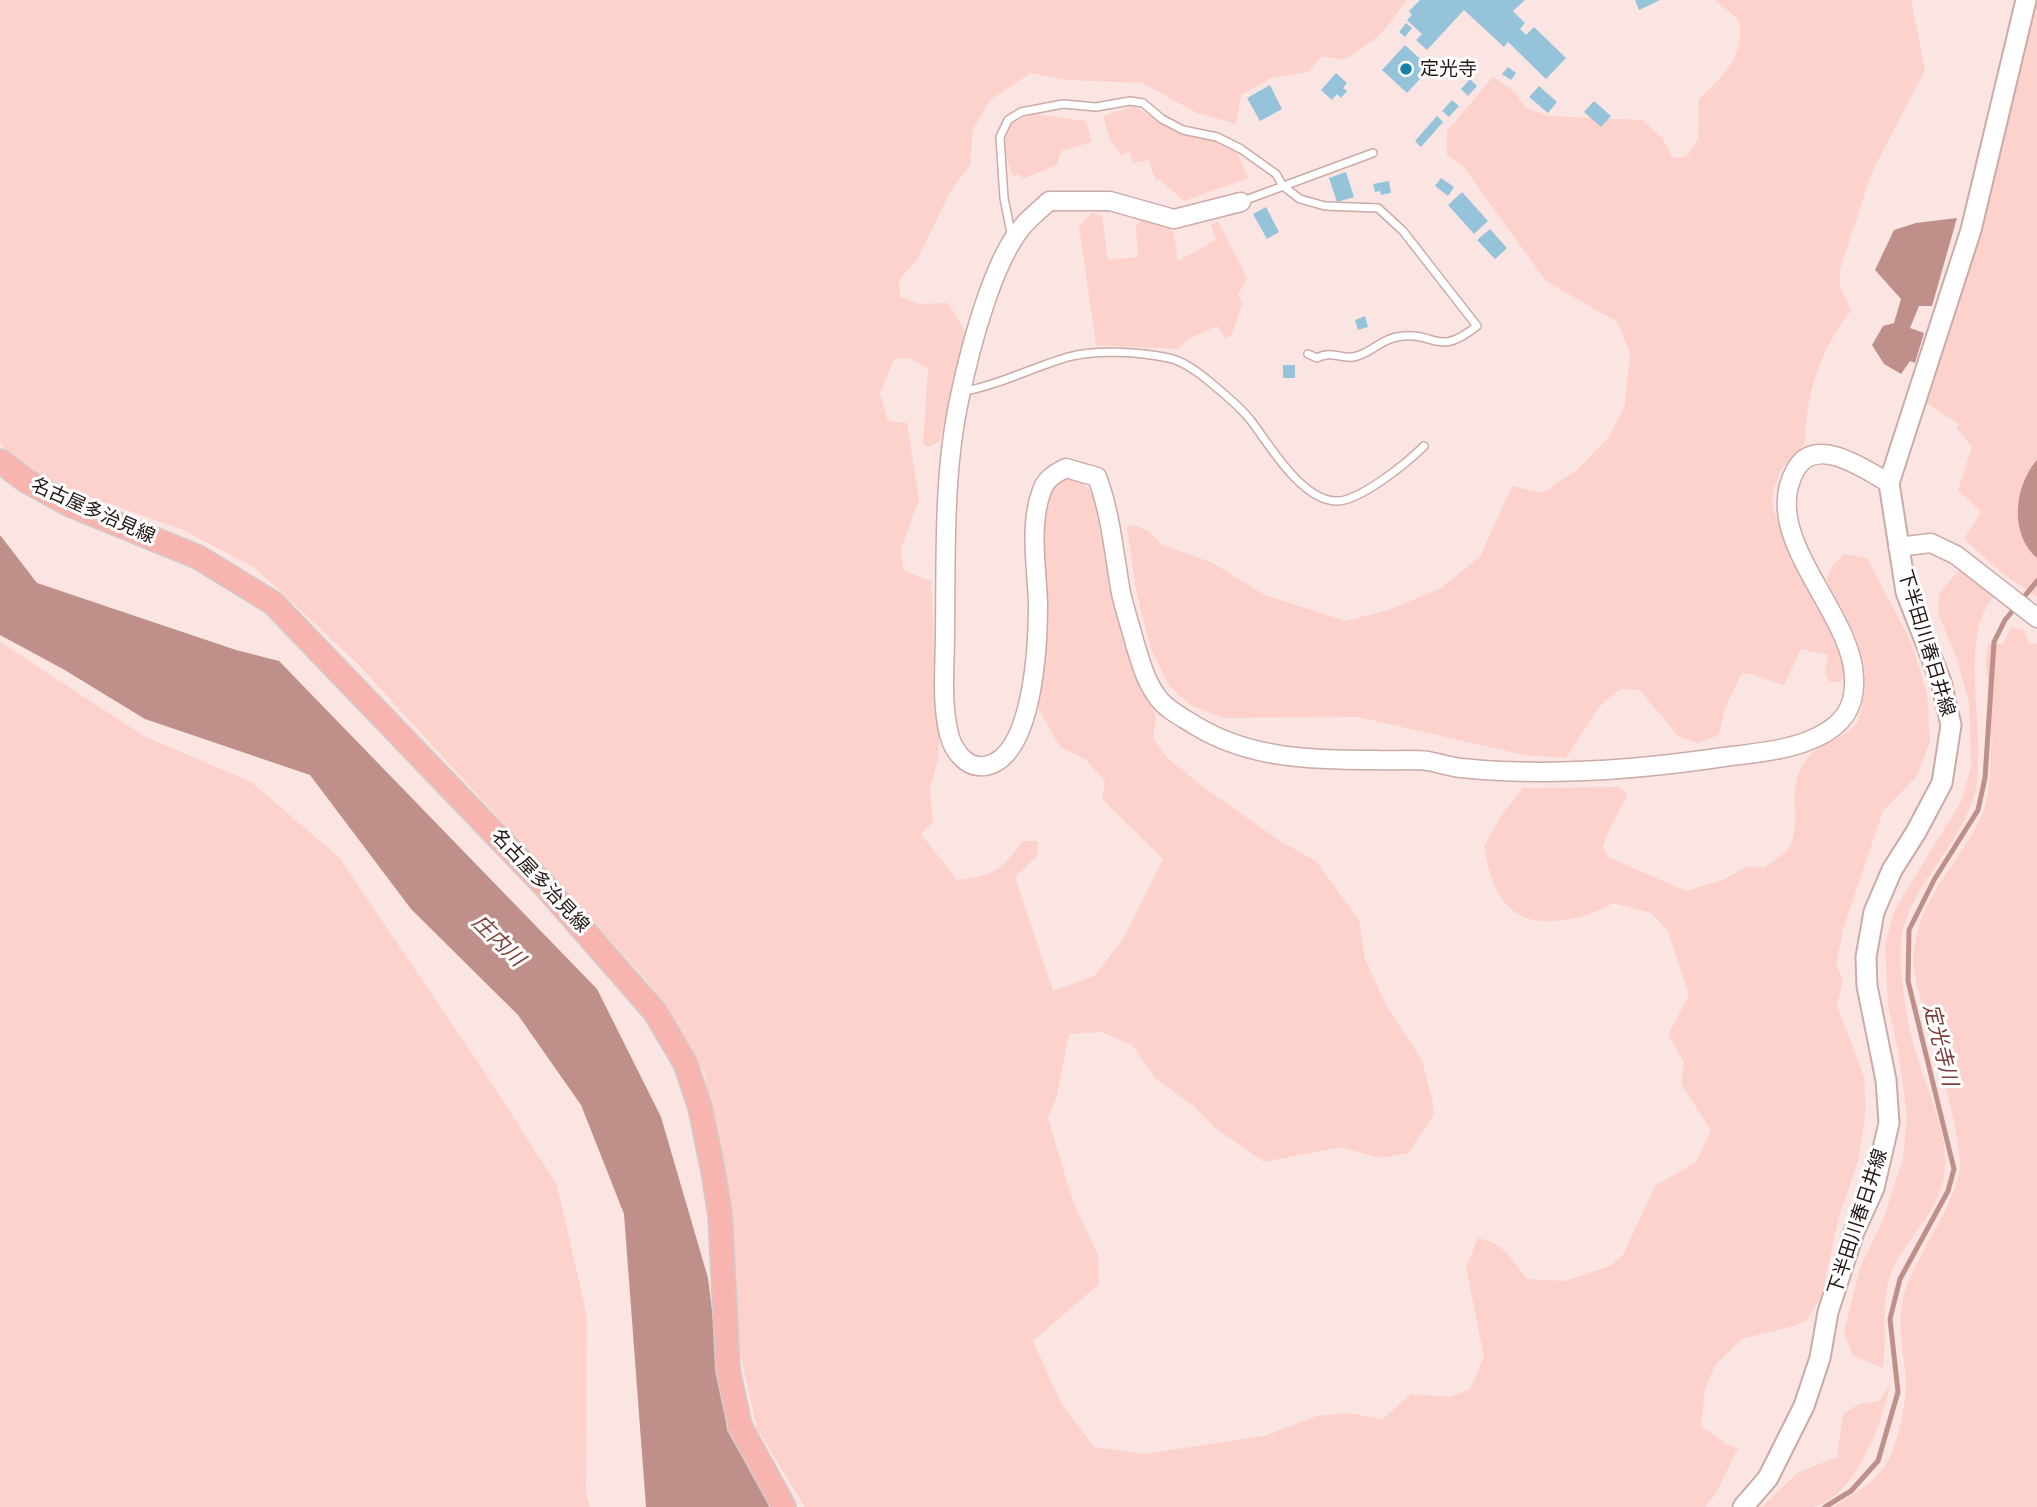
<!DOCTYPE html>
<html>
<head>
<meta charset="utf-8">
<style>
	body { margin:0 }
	canvas { display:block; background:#fbe5e2 }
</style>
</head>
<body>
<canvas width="2037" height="1507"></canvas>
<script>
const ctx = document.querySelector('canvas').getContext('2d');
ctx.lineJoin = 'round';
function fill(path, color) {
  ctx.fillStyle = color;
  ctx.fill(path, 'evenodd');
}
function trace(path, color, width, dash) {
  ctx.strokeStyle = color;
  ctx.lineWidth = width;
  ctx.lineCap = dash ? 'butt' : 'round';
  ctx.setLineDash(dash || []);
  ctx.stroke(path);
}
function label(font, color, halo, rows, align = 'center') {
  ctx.font = font + ' "Work Sans","Noto Sans JP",sans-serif';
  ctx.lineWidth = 6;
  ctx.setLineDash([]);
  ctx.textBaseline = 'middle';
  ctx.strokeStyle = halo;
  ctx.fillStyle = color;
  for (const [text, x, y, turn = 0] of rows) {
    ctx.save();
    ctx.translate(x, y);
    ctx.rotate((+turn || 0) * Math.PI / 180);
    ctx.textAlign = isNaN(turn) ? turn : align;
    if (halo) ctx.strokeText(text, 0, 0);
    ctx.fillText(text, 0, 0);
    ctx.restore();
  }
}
fill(new Path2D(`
	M0 0H1407L1379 36 1344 60 1322 56 1308 72 1271 78 1241 95 1236 124 1197 113 1142 83 1067 80 1031 73 990 100 973 129 970 165 950 192 918 258 899 280 900 297 920 304 948 303 965 331 940 441 929 447 923 444 928 369 909 358 894 359 880 393 888 421 907 423 919 499 901 549 903 570 931 581 939 736 938 760 930 788 933 823 921 834 957 880C993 876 1002 870 1023 841H1038L1037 856 1015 877 1053 991 1094 976 1123 939 1163 859 1102 799 1105 781 1086 760 1060 747 1036 704 1044 608 1043 515 1050 491 1058 482 1068 478 1082 482 1098 500 1112 597 1134 671 1156 717 1153 738 1167 758 1206 789 1280 841 1316 861 1359 920 1365 959 1387 1007 1422 1060 1433 1103V1116L1408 1153 1380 1158 1340 1147 1264 1162 1214 1127 1195 1107 1156 1079 1132 1045 1101 1032 1069 1034 1057 1095 1048 1118 1073 1202 1098 1255 1099 1284 1033 1341 1061 1403 1094 1447 1144 1454 1264 1436 1317 1416 1348 1413 1383 1419 1411 1394 1450 1397 1470 1389 1484 1357 1466 1267 1478 1238C1502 1242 1513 1260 1527 1279L1566 1281 1610 1266 1623 1255 1655 1186 1696 1162 1711 1130 1681 1084 1684 1062 1668 1035 1689 995 1668 931 1651 913 1613 903C1586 919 1534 933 1509 907 1493 892 1488 867 1484 846L1502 815 1523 788 1619 787 1627 794C1620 813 1607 829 1603 848L1610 858 1686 891 1723 880 1747 866 1764 868C1771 862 1784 855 1789 848 1802 823 1788 794 1800 770 1817 737 1839 746 1856 724 1860 719 1861 710 1862 704 1875 659 1846 617 1826 579L1832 566 1844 554 1867 558 1911 642 1927 693 1930 741 1917 776 1883 811 1844 927 1836 965 1843 980 1837 1005 1864 1077 1866 1109 1858 1161 1839 1216 1822 1295 1807 1320 1794 1326 1742 1339 1715 1365 1705 1389 1701 1426 1726 1444 1738 1448 1715 1495 1705 1507H805L757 1429 741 1357 732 1264 705 1074 647 981 359 665 255 568 181 529 75 492 16 462 0 443Z
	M1715 0H1911L1925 70 1872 172 1840 269V286L1851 311C1820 348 1806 395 1805 443L1780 471 1773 491V508L1782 533 1836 637 1846 667 1841 682H1830L1825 674 1828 655 1801 649 1784 685C1768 682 1758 673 1742 673L1725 708 1719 735 1698 743 1678 736 1640 690 1621 689 1599 707 1566 758 1524 755 1358 717 1224 718 1192 706 1169 686 1151 649 1136 590 1127 527 1135 525 1149 531 1162 545 1211 562 1265 595 1345 621 1389 610 1441 588 1480 557 1512 486 1542 493 1577 470 1608 438 1625 405 1630 353 1617 322 1546 281 1463 166 1447 155V131L1493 77 1515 92 1526 108 1550 116 1643 120 1663 139 1673 158 1686 157 1698 139 1699 99C1724 75 1745 57 1739 20Z
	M2037 0V597L2001 572 1964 539 1981 512 1958 490 1972 447 1957 428 1959 424 1925 402 2028 18Z
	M1134 106 1181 134 1216 142 1238 153 1248 178 1184 201 1160 180H1156L1148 160 1133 163 1130 152 1121 155 1110 140 1103 116Z
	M1034 114 1086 121 1092 142 1061 151 1057 165 1022 179 1019 174 1013 176C1006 156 1001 143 1011 123Z
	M1092 213 1102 216 1108 260 1138 257 1136 226 1143 218C1180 229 1172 225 1178 261L1216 240 1211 225 1218 221 1247 278 1238 295 1242 304 1232 335 1225 338 1217 326 1188 339 1178 349 1096 345 1079 226Z
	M1960 569 1994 596C1957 638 1987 731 1976 787 1965 845 1902 890 1901 948 1900 984 1908 1028 1919 1063 1930 1098 1950 1138 1944 1176 1938 1212 1908 1237 1893 1268 1879 1299 1888 1336 1883 1368L1853 1356 1844 1332 1860 1268 1883 1220 1903 1158 1907 1116 1898 1050 1888 1006 1885 946 1894 911 1962 800 1971 766 1969 703 1957 659 1938 613 1939 594Z
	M2011 627 2024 630 2029 643 2037 644V1507H1833C1857 1492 1878 1482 1891 1455 1899 1436 1906 1404 1906 1383 1905 1355 1896 1328 1903 1299 1912 1258 1964 1196 1960 1158 1955 1116 1939 1061 1927 1019 1921 996 1912 978 1914 953 1918 898 1959 864 1981 817 1998 782 1989 700 1986 660L1988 644H2003Z
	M0 642 144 736 251 782 339 857 487 1076 557 1185 587 1317 586 1493 590 1507H0Z
	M1890 1384C1884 1420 1854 1501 1811 1507 1796 1507 1778 1507 1762 1507L1797 1473 1837 1457 1843 1414 1859 1404 1879 1401Z`), '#fdd1cc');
fill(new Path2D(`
	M1957 218 1932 306H1919L1910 328 1924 333 1915 363 1910 361 1901 374 1884 364 1872 345 1883 326 1894 323 1901 299 1875 270 1894 230 1916 223Z
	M2037 460V558C2009 534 2014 486 2037 460Z
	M0 535 37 583 236 650 279 661 597 989 661 1117 708 1278 727 1430 770 1507H646L624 1214 581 1105 518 1015 411 909 310 775 145 719 63 669 0 635Z`), '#bf908a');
trace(new Path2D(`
	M1825 1507 1851 1491 1878 1461 1898 1392 1890 1319 1900 1279 1948 1191 1954 1169 1908 981 1909 930 1934 880 1978 810 1985 778 1994 642 2005 620 2037 581`), '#bf908a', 5);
fill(new Path2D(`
	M1420 0H1525L1513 11 1525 23 1520 29 1526 35 1534 27 1566 58 1546 79 1508 42 1504 47 1464 10 1427 50 1416 40 1422 34 1407 20 1412 15 1409 11Z
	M1635 0H1660L1639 10Z
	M1406 23 1412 28 1405 37 1399 32Z
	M1405 45 1430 68 1407 93 1382 70Z
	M1508 67 1516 73 1511 80 1502 74Z
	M1336 73 1347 83 1343 88 1347 91 1341 98 1337 94 1332 100 1321 90Z
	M1470 79 1477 86 1468 96 1461 89Z
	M1270 85 1282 109 1260 121 1247 98Z
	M1539 86 1557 102 1548 113 1529 97Z
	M1452 100 1459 106 1449 117 1442 111Z
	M1594 101 1611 116 1601 127 1584 112Z
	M1437 116 1443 122 1421 147 1415 141Z
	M1346 172 1354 197 1337 202 1329 178Z
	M1441 178 1454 187 1448 196 1435 186Z
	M1389 181 1391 193 1381 195 1380 191 1375 192 1373 184Z
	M1462 192 1488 221 1474 234 1448 205Z
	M1266 207 1279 232 1267 239 1253 214Z
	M1490 229 1507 248 1495 259 1477 240Z
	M1365 316 1368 327 1358 330 1355 320Z
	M1283 365H1295V378H1283Z`), '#95c3da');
const service = new Path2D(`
	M1243 201 1373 153
	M1012 238 1004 198 1000 137 1008 120 1021 112 1063 104 1096 107 1130 101 1143 103 1162 119 1183 130 1217 137 1241 149 1276 174 1283 186 1300 199 1325 206 1378 208 1403 231 1477 326C1435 359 1437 330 1397 337 1381 339 1369 355 1353 357 1340 359 1331 350 1317 358L1308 354
	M961 392C999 385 1031 368 1068 357 1097 349 1139 352 1169 358 1183 361 1198 372 1210 382 1224 394 1241 407 1252 422 1270 446 1301 499 1335 501 1358 503 1408 462 1424 446`);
const tertiary = new Path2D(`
	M1241 202 1174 219 1110 201H1049C1040 210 1029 218 1022 227 992 263 970 349 960 396 943 472 946 555 945 634 945 666 941 702 949 734 953 750 966 769 985 766 1034 758 1038 642 1038 604 1037 569 1029 527 1041 493 1045 479 1054 474 1066 468L1097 477C1111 514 1114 554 1121 593 1125 611 1131 628 1135 644 1141 663 1146 683 1159 699 1167 710 1184 718 1196 726 1251 759 1313 760 1375 760 1393 761 1411 759 1428 761 1439 763 1450 767 1461 768 1549 777 1637 770 1724 757 1754 753 1787 751 1815 738 1842 726 1856 708 1854 677 1852 611 1757 535 1796 469 1816 434 1866 470 1889 483
	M1898 547 1931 543 1956 555 2037 618`);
const secondary = new Path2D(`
	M1743 1507 1768 1478 1804 1406 1820 1358 1828 1312 1854 1232 1874 1188 1889 1123 1886 1080 1867 986 1866 957 1874 912 1892 870 1916 832 1942 783 1951 725 1941 682 1906 592 1889 483 1971 230 2026 0`);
const primary = new Path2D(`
	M0 461 25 480 68 504 198 557 273 603 544 885 655 1012 685 1063 700 1107 713 1171 720 1214 728 1370 740 1426 784 1507`);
trace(service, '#ccaaa6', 10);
trace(tertiary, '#ccaaa6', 21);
trace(secondary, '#ccaaa6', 23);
trace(primary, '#cfcccc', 26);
trace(service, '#fff', 7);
trace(tertiary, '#fff', 18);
trace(secondary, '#fff', 19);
trace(primary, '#f8b5af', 23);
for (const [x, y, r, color] of [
	[1406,69,7,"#1681aa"]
]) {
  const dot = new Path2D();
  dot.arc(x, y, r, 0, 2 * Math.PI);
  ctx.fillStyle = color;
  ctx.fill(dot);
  trace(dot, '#fff', 2.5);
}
label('19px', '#241716', '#fff', [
	["定光寺",1420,69]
], 'left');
label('19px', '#241716', '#fff', [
	["名古屋多治見線",93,511,24],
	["下半田川春日井線",1926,643,73],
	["名古屋多治見線",540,881,47],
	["下半田川春日井線",1858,1222,-72]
]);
label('italic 21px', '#7d3e39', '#fff', [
	["庄内川",498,941,44],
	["定光寺川",1940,1045,76]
]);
</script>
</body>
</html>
